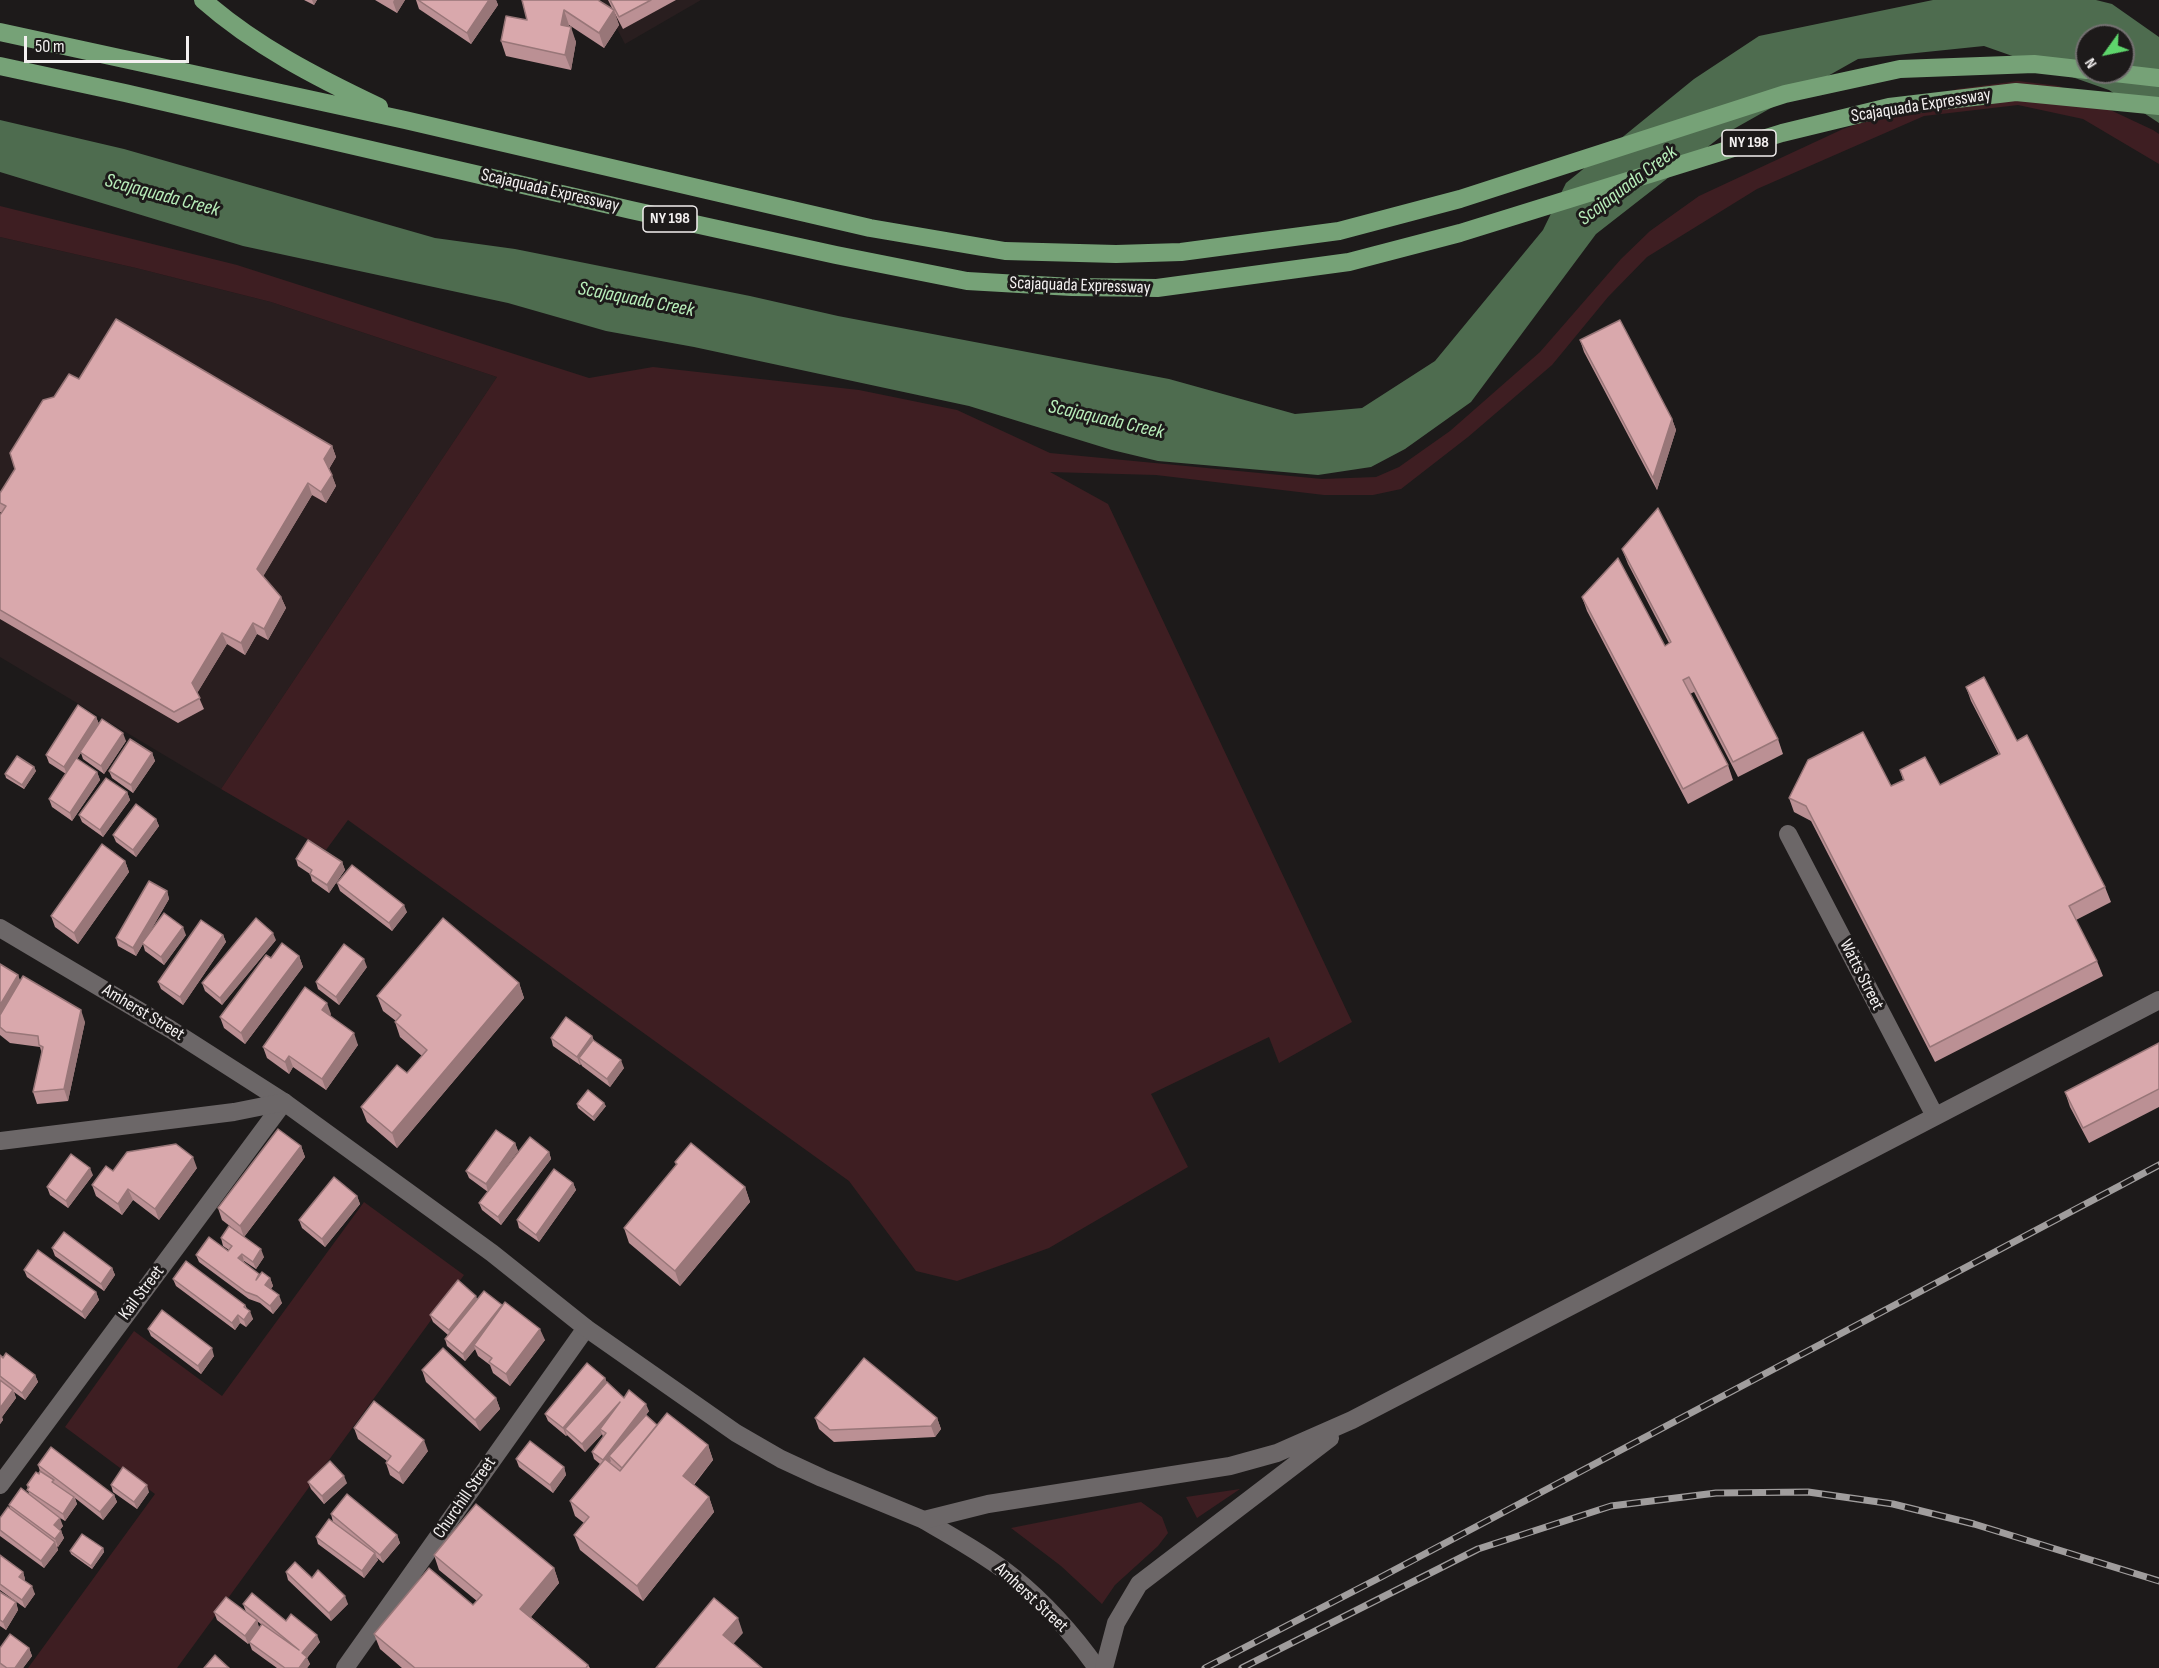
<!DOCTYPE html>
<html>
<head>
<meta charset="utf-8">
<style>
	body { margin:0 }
	#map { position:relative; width:2159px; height:1668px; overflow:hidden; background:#1d1a1a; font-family:"Sofia Sans Condensed",sans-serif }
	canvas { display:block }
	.north { position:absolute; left:2075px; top:24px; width:60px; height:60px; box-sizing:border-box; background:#1d1a1a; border:2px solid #737070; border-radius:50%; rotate:237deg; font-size:16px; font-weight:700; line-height:24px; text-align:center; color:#f3f0f0 }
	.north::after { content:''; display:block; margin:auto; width:21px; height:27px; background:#5ed56c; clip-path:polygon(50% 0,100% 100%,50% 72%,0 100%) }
	.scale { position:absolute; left:24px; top:36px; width:165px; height:27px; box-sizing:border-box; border:3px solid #f3f0f0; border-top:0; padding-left:8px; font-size:18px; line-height:21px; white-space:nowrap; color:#f3f0f0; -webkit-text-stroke:4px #1d1a1a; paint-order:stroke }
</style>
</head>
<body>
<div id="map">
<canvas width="2159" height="1668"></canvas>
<div class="north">N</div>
<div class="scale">50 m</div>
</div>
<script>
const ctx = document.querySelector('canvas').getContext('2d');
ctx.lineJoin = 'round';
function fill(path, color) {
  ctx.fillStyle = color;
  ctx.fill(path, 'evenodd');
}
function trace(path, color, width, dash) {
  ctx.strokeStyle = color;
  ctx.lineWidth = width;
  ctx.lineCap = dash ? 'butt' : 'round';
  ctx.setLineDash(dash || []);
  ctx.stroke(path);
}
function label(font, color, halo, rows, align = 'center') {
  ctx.font = font + ' "Sofia Sans Condensed",sans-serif';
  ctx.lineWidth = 6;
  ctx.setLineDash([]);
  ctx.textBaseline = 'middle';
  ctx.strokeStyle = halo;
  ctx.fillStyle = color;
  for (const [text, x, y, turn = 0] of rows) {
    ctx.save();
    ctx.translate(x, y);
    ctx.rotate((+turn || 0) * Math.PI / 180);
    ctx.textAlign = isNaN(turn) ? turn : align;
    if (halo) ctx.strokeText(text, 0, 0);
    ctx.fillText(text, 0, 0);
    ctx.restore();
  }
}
fill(new Path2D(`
	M602 0H701L625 44Z
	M0 237 136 268 271 302 497 377 221 789 0 657Z`), '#291e1f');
fill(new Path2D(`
	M2018 81 2059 86 2153 130 2159 134V164L2083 119 2018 105 1924 116 1757 189 1647 257 1608 297 1552 365 1468 437 1401 489 1373 495H1324L1156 475 1050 472 1108 504 1352 1022 1279 1063 1269 1037 1151 1094 1188 1167 1049 1248 957 1281 916 1271 849 1181 348 820 326 850 221 789 497 377 271 302 136 268 0 237V206L237 265 589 378 653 367 859 390 957 410 1050 453 1322 479 1376 477 1399 467 1450 431 1540 352 1621 259 1650 231 1699 196 1843 129 1957 89Z
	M364 1202 464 1275 177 1668H28L155 1494 65 1427 134 1331 222 1396Z
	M1240 1489 1197 1518 1186 1497Z
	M1141 1502 1162 1517 1168 1533 1158 1546 1115 1585 1102 1604 1061 1566 1011 1528Z`), '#3e1e22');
fill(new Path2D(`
	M1933 0H2096L2112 4 2159 37V123L2109 90 1984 46 1858 59 1723 135 1596 234 1471 402 1405 449 1371 467 1318 475 1158 461 1112 450 969 406 694 347 606 331 508 303 243 246 0 172V120L124 149 435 238 515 249 750 296 838 316 1169 379 1295 414 1362 408 1435 361 1543 230 1566 183 1694 79 1759 36ZM2087 36H2123V72H2087Z`), '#4e6c4f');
trace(new Path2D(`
	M1788 834 1935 1116
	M0 1485 284 1102
	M345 1668 586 1328`), '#6c6768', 18);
trace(new Path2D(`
	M0 928 170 1029 284 1102
	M924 1520C954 1538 986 1555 1013 1577 1045 1603 1073 1634 1097 1668`), '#6c6768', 18);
trace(new Path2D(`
	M0 1141 234 1112 284 1102 492 1253 586 1328 736 1433 781 1459 822 1478 924 1520 988 1504 1230 1466 1277 1453 1352 1420 2159 1000
	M1104 1668 1116 1623 1139 1584 1330 1438`), '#6c6768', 18);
trace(new Path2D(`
	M203 0C255 46 318 78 379 107
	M0 32 405 120 870 228 1005 251 1116 254 1181 252 1339 231 1460 199 1785 94 1900 69 2034 64 2087 70
	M0 66 125 93 631 210 836 255 967 281 1072 287 1157 288 1349 262 1460 233 1782 133 1889 107 2016 92 2159 106
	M2106 72 2159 78`), '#76a277', 18);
const rail = new Path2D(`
	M1205 1668 1383 1576 2159 1165
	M1242 1668 1478 1549 1611 1506 1716 1493 1808 1492 1893 1504 1974 1524 2159 1581`);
trace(rail, '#a09d9d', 7);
trace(rail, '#1d1a1a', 4.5, [14]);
fill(new Path2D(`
	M304 0H317L314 5Z
	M375 0H405L397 13Z
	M416 0H496L498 5 471 44 419 9Z
	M522 0 613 10 608 0H676L623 29 614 12 619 25 604 48 569 25V27L576 42 571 70 506 56 501 41 527 20Z
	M1580 340 1672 419 1676 430 1657 490 1584 352Z
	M79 379 332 446 336 457 329 469 336 486 326 503 312 495 263 576 281 597 286 608 268 640 257 634 245 655 227 644 197 693 204 709 178 723 0 619V515L2 513 0 512V493L15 469 54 397Z
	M1622 549 1778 739 1783 754 1738 777 1694 692 1690 694 1728 765 1733 780 1688 804 1587 611 1582 597 1665 646 1669 643 1628 564Z
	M1966 687 2017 741 2105 887 2111 902 2076 920 2097 961 2103 976 1935 1062 1811 821 1794 812 1789 798 1891 786 1903 780 1900 770 1940 785 1999 755 1971 701Z
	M96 717 99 724 126 741 104 774 83 759 81 753 77 759 97 772 100 780 72 821 52 807 49 799 66 774 49 763 46 755Z
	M152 753 155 761 133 793 112 778 109 771Z
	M34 767 36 771 24 789 6 778 5 774Z
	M127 792 130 800 103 837 82 822 79 815Z
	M156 819 159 826 136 857 116 842 113 835Z
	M296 859 342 862 345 870 329 893 312 881 310 874 298 866Z
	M125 861 129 872 78 944 55 927 51 916Z
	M337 883 407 912 392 931 340 891Z
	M167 891 169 899 148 935H186L164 965 145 951 143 944 136 956 118 946 116 938Z
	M223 935 226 942 183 1005 161 989 158 982Z
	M276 940 222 1005 205 991 202 983Z
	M299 956 303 967 245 1044 224 1028 220 1017 271 958Z
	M0 964 18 975 20 981 85 1022 68 1101 37 1104 33 1092 42 1054 40 1047 10 1043 0 1035Z
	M367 967 339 1005 318 989 316 982Z
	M519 983 524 998 397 1148 367 1122 361 1107 407 1073 422 1056 400 1037 395 1022 396 1021 383 1011 377 996Z
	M331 1014 330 1016 358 1045 326 1090 293 1067 289 1074 267 1058 263 1047Z
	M592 1036 594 1041 624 1068 610 1087 582 1066 581 1064 580 1065 553 1046 551 1038Z
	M2159 1043V1107L2089 1143 2070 1107 2065 1092Z
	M577 1104 606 1106 594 1121 578 1108Z
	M515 1143 518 1151 502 1172 549 1152 551 1159 501 1225 482 1210 479 1203 488 1192 469 1178 466 1171Z
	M301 1146 305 1157 244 1237 222 1220 218 1208Z
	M675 1162 745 1187 750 1202 680 1286 629 1243 624 1228 676 1165Z
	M197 1168 159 1220 133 1200 122 1215 96 1196 92 1185 113 1171Z
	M93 1175 68 1208 50 1195 47 1187Z
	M573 1183 576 1190 539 1242 519 1228 517 1220Z
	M357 1196 360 1204 325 1247 302 1228 299 1220Z
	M221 1238 264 1257 256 1269 244 1261V1262L259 1275 270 1278 273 1286 271 1289 282 1303 273 1314 260 1303 249 1299 199 1262 196 1255 228 1251 229 1250 223 1246Z
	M52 1248 112 1268 115 1275 104 1291 55 1256Z
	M24 1270 96 1292 99 1300 85 1319 27 1277Z
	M173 1279 245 1305 253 1319 246 1327 240 1323 235 1330 176 1286Z
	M477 1299 545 1340 510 1386 493 1373 490 1365 478 1356 475 1349 465 1361 447 1346 445 1339 448 1335 433 1322 430 1315Z
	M148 1329 214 1356 201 1374 151 1336Z
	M0 1355 35 1375 38 1382 25 1400 14 1392 16 1398 2 1417 3 1420 0 1424Z
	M422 1370 496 1398 500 1409 480 1431 426 1382Z
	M605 1378 607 1383 624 1398 649 1411 646 1415 657 1425 708 1445 713 1460 694 1485 709 1497 714 1512 643 1601 580 1550 574 1535 584 1523 575 1516 570 1501 600 1464 594 1459 592 1452 603 1437 602 1434 585 1452 568 1436 567 1435 566 1436 548 1421 545 1414Z
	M815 1418H937L941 1429 935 1437 834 1442 819 1429Z
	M354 1428 428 1451 403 1484 390 1475 386 1463 387 1461 358 1439Z
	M516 1459 564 1467 566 1475 553 1493 519 1467Z
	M38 1465 114 1495 117 1502 103 1520 75 1498 77 1504 65 1521 54 1514 63 1526 60 1530 61 1531 64 1538 58 1547 57 1546 58 1550 44 1568 0 1536V1518L10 1508 9 1505 29 1494 27 1485 40 1471Z
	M308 1482 347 1483 324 1504 311 1489Z
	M111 1485 149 1492 137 1509 113 1492Z
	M331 1514 397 1535 400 1543 383 1563 376 1557 378 1560 364 1578 318 1544 316 1537 333 1522Z
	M103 1548 104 1552 92 1569 71 1554 70 1551Z
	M0 1555 23 1572 25 1579 24 1581 35 1594 25 1608 0 1590Z
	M434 1555 554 1568 559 1583 531 1617 588 1665 590 1668H402L380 1649 374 1634 473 1605 477 1601 439 1570Z
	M286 1572 312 1578 348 1604 331 1621 288 1580Z
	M0 1592 16 1602 18 1610 6 1630 0 1626Z
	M243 1604 286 1621 320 1642 307 1658 310 1664 307 1668H277L252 1650 249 1642 262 1625 246 1612Z
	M214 1612 257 1620 259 1628 248 1644 217 1620Z
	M0 1648H29L32 1656 23 1668H0Z`), '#bb9094');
fill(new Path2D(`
	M312 0H317L314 5Z
	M394 0H405L397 13 393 2Z
	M489 0H496L498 5 471 44 467 33Z
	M564 10 569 25 566 40 561 25Z
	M614 10 619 25 604 48 599 33Z
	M571 27 576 42 571 70 565 55Z
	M1672 419 1676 430 1657 490 1653 478Z
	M332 446 336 457 328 470 324 459Z
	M332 475 336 486 326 503 321 492Z
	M308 483 312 495 261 580 257 569Z
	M281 597 286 608 268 640 264 629Z
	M253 623 257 634 245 655 241 643Z
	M222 633 227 644 196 695 192 683Z
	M96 717 99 724 67 775 64 767Z
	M123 733 126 741 104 774 101 766Z
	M152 753 155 761 133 793 131 785Z
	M34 767 36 771 24 789 22 785Z
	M97 772 100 780 72 821 70 813Z
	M127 792 130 800 103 837 100 830Z
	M156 819 159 826 136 857 133 850Z
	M125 861 129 872 78 944 74 933Z
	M342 862 345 870 329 893 327 885Z
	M167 891 169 899 136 956 133 948Z
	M404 905 407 912 392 931 389 923Z
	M183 927 186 935 164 965 161 957Z
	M273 933 276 940 222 1005 220 998Z
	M223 935 226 942 183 1005 180 997Z
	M299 956 303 967 245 1044 241 1033Z
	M364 959 367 967 339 1005 336 997Z
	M18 975 22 986 0 1023V1005Z
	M519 983 524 998 397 1148 392 1133Z
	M327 1003 331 1014 326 1022 322 1010Z
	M81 1010 85 1022 68 1101 64 1089Z
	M354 1033 358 1045 326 1090 322 1079Z
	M592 1036 595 1044 579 1058 581 1064 580 1065 577 1057Z
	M289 1056 293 1067 289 1074 285 1062Z
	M621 1060 624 1068 610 1087 607 1079Z
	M604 1103 606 1106 594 1121 593 1117Z
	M515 1143 518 1151 488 1192 486 1184Z
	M301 1146 305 1157 244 1237 240 1226Z
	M549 1152 551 1159 501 1225 498 1217Z
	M193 1157 197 1168 159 1220 155 1209Z
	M90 1168 93 1175 68 1208 66 1201Z
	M573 1183 576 1190 539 1242 536 1235Z
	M745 1187 750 1202 680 1286 675 1271Z
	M128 1189 133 1200 122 1215 118 1204Z
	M357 1196 360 1204 325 1247 322 1239Z
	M261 1249 264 1257 256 1269 253 1262Z
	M242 1254 244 1261 241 1266 238 1258Z
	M112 1268 115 1275 104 1291 101 1284Z
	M270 1278 273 1286 268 1293 265 1285Z
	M96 1292 99 1300 85 1319 82 1312Z
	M279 1295 282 1303 273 1314 270 1306Z
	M476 1296 479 1303 452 1337 449 1330Z
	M502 1305 505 1313 474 1345 475 1349 465 1361 463 1354Z
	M250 1311 253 1319 246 1327 244 1320Z
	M238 1315 240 1323 235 1330 232 1323Z
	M540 1329 545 1340 510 1386 506 1374Z
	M212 1348 214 1356 201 1374 198 1366Z
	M35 1375 38 1382 25 1400 22 1393Z
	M605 1378 608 1385 565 1429 567 1435 566 1436 563 1428Z
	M13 1390 16 1398 2 1417 3 1420 0 1424V1408Z
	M496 1398 500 1409 480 1431 475 1420Z
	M620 1402 600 1429 602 1434 585 1452 582 1444Z
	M646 1404 649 1411 612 1459 609 1456 611 1461 606 1468 603 1460Z
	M937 1418 941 1429 935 1437 931 1426Z
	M424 1440 428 1451 403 1484 399 1473Z
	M708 1445 713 1460 688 1491 683 1476Z
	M564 1467 566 1475 553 1493 550 1485Z
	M344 1476 347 1483 324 1504 322 1496Z
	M147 1485 149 1492 137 1509 134 1502Z
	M114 1495 117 1502 103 1520 100 1512Z
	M74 1497 77 1504 65 1521 63 1514Z
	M709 1497 714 1512 643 1601 637 1586Z
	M60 1518 63 1526 57 1533 54 1525Z
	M61 1531 64 1538 58 1547 55 1539Z
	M397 1535 400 1543 383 1563 380 1555Z
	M55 1542 58 1550 44 1568 41 1561Z
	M103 1548 104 1552 92 1569 91 1566Z
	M375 1553 378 1560 364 1578 362 1571Z
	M554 1568 559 1583 525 1624 520 1609Z
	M23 1572 25 1579 22 1584 19 1577Z
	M32 1586 35 1594 25 1608 22 1600Z
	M345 1596 348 1604 331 1621 329 1613Z
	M16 1602 18 1610 6 1630 3 1622Z
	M738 1618 743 1633 728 1650 723 1635Z
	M257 1620 259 1628 248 1644 245 1636Z
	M317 1635 320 1642 307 1658 310 1664 307 1668H299L302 1653Z
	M29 1648 32 1656 23 1668H15Z`), '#987678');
const building = new Path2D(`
	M418 0H489L467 33Z
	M522 0H598L614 10 599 33 564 10 561 25 571 27 565 55 501 41 506 16 527 20Z
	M610 0H651L619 17Z
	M116 319 332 446 324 459 332 475 321 492 308 483 257 569 281 597 264 629 253 623 241 643 222 633 192 683 200 698 174 712 0 610V515L6 506 0 503V493L15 469 10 453 43 400 54 397 69 374 79 379Z
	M1620 320 1672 419 1653 478 1580 340Z
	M1658 508 1778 739 1733 762 1689 677 1683 680 1728 765 1683 789 1582 597 1618 558 1665 646 1671 642 1622 549Z
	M1984 677 2017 741 2027 735 2105 887 2069 906 2097 961 1930 1047 1806 806 1789 798 1808 760 1863 732 1891 786 1904 780 1900 770 1925 757 1940 785 2000 754 1966 687Z
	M78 705 96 717 64 767 46 755Z
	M102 719 123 733 101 766 80 752Z
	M130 739 152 753 131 785 109 771Z
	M17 756 34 767 22 785 5 774Z
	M76 758 97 772 70 813 49 799Z
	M106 778 127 792 100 830 79 815Z
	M136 804 156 819 133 850 113 835Z
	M308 840 342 862 327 885 310 874 312 870 296 859Z
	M102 844 125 861 74 933 51 916Z
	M352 865 404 905 389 923 337 883Z
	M149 881 167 891 133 948 116 938Z
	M164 913 183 927 161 957 142 943Z
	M256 918 273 933 220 998 202 983Z
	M443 918 519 983 392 1133 361 1107 397 1065 407 1073 427 1050 395 1022 401 1015 377 996Z
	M201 920 223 935 180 997 158 982Z
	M282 943 299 956 241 1033 220 1017 266 955 271 958Z
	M344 944 364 959 336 997 316 982Z
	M0 964 18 975 0 1005Z
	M23 976 81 1010 64 1089 33 1092 43 1047 39 1045 38 1036 6 1032 0 1027V1015Z
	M305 987 327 1003 322 1010 354 1033 322 1079 289 1056 285 1062 263 1047Z
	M566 1017 592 1036 577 1057 551 1038Z
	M593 1040 621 1060 607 1079 579 1058Z
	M2159 1043V1089L2083 1128 2065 1092Z
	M588 1090 604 1103 593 1117 577 1104Z
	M278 1129 301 1146 240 1226 218 1208Z
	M496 1130 515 1143 486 1184 466 1171Z
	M530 1137 549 1152 498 1217 479 1203Z
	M691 1143 745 1187 675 1271 624 1228 677 1164 675 1162Z
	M176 1144 193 1157 155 1209 128 1189 118 1204 92 1185 106 1166 113 1171 127 1152Z
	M71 1154 90 1168 66 1201 47 1187Z
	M554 1169 573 1183 536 1235 517 1220Z
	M334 1177 357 1196 322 1239 299 1220Z
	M229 1226 261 1249 253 1262 242 1254 238 1258 259 1274 256 1280 262 1272 270 1278 265 1285 279 1295 270 1306 257 1296 246 1292 196 1255 209 1237 228 1251 232 1246 221 1238Z
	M64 1232 112 1268 101 1284 52 1248Z
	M38 1250 96 1292 82 1312 24 1270Z
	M186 1261 245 1305 244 1307 250 1311 244 1320 238 1315 232 1323 173 1279Z
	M458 1280 476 1296 449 1330 430 1315Z
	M484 1291 502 1305 463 1354 445 1339Z
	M505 1302 540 1329 506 1374 489 1362 492 1358 474 1345Z
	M162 1310 212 1348 198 1366 148 1329Z
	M443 1348 496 1398 475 1420 422 1370Z
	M6 1353 35 1375 22 1393 0 1376V1355L3 1358Z
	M864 1358 937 1418 931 1426 830 1430 815 1418Z
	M587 1363 605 1378 563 1428 545 1414Z
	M0 1380 13 1390 0 1408Z
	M607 1382 624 1398 629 1390 646 1404 603 1460 592 1452 606 1433 600 1429 620 1402 582 1444 565 1429Z
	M374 1401 424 1440 399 1473 386 1463 391 1456 354 1428Z
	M667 1413 708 1445 683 1476 709 1497 637 1586 574 1535 589 1517 570 1501 605 1459 620 1471Z
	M646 1415 657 1425 622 1468 609 1456Z
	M530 1441 564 1467 550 1485 516 1459Z
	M51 1447 114 1495 100 1512 38 1465Z
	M330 1461 344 1476 322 1496 308 1482Z
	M123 1467 147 1485 134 1502 111 1485Z
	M40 1471 54 1480 52 1482 74 1497 63 1514 27 1490 29 1487 27 1485 36 1472 39 1474Z
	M21 1488 60 1518 54 1525 61 1531 55 1539 9 1505Z
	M347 1494 397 1535 380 1555 331 1514Z
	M476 1504 554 1568 520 1609 588 1665 586 1668H415L374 1634 429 1568 473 1605 482 1595 434 1555Z
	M8 1507 55 1542 41 1561 0 1530V1518Z
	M329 1519 375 1553 362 1571 316 1537Z
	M82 1534 103 1548 91 1566 70 1551Z
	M0 1555 23 1572 19 1577 32 1586 22 1600 0 1584Z
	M295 1562 312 1578 318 1570 345 1596 329 1613 286 1572Z
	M0 1592 16 1602 3 1622 0 1620Z
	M252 1593 286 1621 291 1614 317 1635 302 1653 307 1657 299 1668H285L249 1642 262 1624 299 1650 243 1604Z
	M226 1597 257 1620 245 1636 214 1612Z
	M714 1598 738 1618 723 1635 762 1668H656Z
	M10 1634 29 1648 15 1668H7L0 1663V1648Z
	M215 1655 229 1668H204Z`);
fill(building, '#d9a8ac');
trace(building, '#987678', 1.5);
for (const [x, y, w] of [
	[1749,143,54],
	[670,219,54]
]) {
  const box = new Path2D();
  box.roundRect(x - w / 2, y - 13, w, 26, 4.5);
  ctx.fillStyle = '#1d1a1a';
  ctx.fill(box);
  trace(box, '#f3f0f0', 1.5);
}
label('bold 16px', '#f3f0f0', null, [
	["NY 198",1749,143],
	["NY 198",670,219]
]);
label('18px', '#f3f0f0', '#1d1a1a', [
	["Scajaquada Expressway",1921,106,-9],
	["Scajaquada Expressway",550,191,13],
	["Scajaquada Expressway",1080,286,2],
	["Watts Street",1861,975,63],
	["Amherst Street",143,1013,31],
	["Kail Street",142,1293,-53],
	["Churchill Street",465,1498,-55],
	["Amherst Street",1031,1598,43]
]);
label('italic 20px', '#b8eeba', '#1d1a1a', [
	["Scajaquada Creek",1628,186,-37],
	["Scajaquada Creek",162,196,15],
	["Scajaquada Creek",636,300,11],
	["Scajaquada Creek",1106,420,13]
]);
</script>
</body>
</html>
